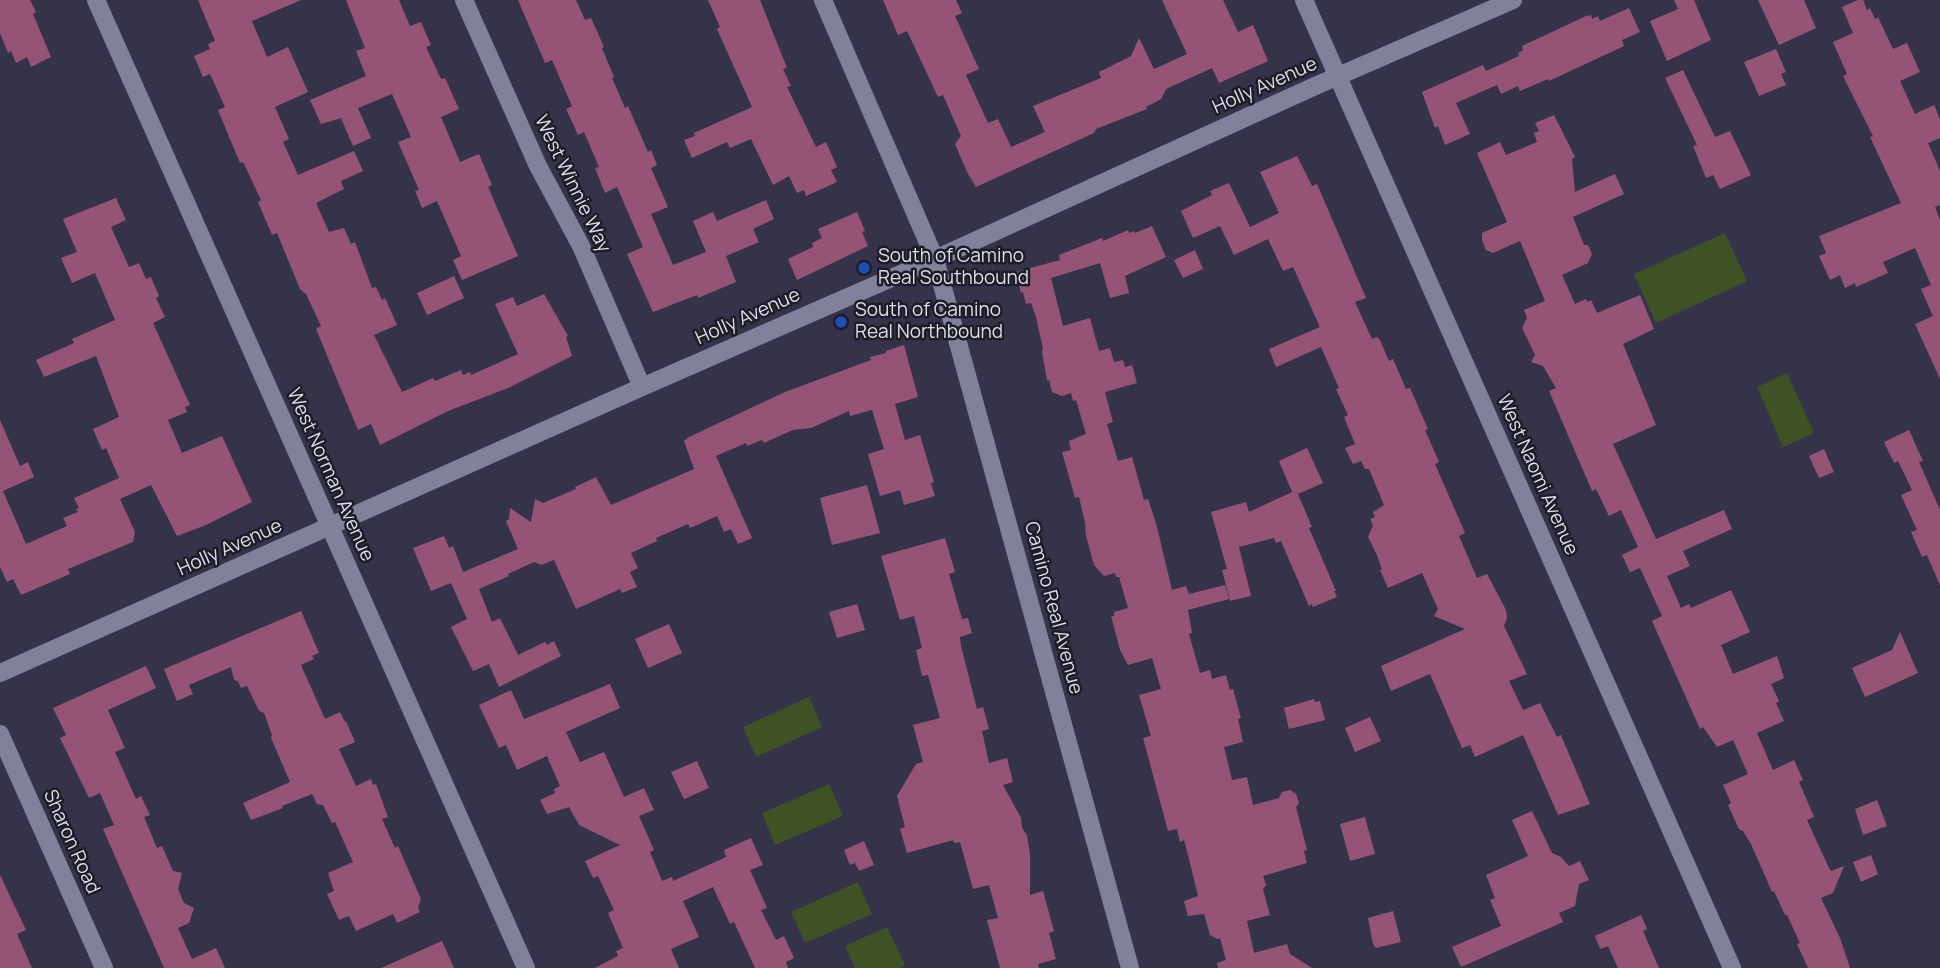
<!DOCTYPE html>
<html>
<head>
<meta charset="utf-8">
<style>
	body { margin:0 }
	canvas { display:block; background:#35334a }
</style>
</head>
<body>
<canvas width="1940" height="968"></canvas>
<script>
const ctx = document.querySelector('canvas').getContext('2d');
ctx.lineJoin = 'round';
function fill(path, color) {
  ctx.fillStyle = color;
  ctx.fill(path, 'evenodd');
}
function trace(path, color, width, dash) {
  ctx.strokeStyle = color;
  ctx.lineWidth = width;
  ctx.lineCap = dash ? 'butt' : 'round';
  ctx.setLineDash(dash || []);
  ctx.stroke(path);
}
function label(font, color, halo, rows, align = 'center') {
  ctx.font = font + ' Manrope,sans-serif';
  ctx.lineWidth = 5;
  ctx.setLineDash([]);
  ctx.textBaseline = 'middle';
  ctx.strokeStyle = halo;
  ctx.fillStyle = color;
  for (const [text, x, y, turn = 0] of rows) {
    ctx.save();
    ctx.translate(x, y);
    ctx.rotate((+turn || 0) * Math.PI / 180);
    ctx.textAlign = isNaN(turn) ? turn : align;
    if (halo) ctx.strokeText(text, 0, 0);
    ctx.fillText(text, 0, 0);
    ctx.restore();
  }
}
fill(new Path2D(`
	M1725 233 1747 281 1656 323 1634 274Z
	M1787 373 1814 433 1783 447 1757 387Z
	M809 697 822 727 756 757 743 727Z
	M829 784 843 816 775 845 762 813Z
	M858 882 872 914 805 943 791 912Z
	M887 927 905 965 899 968H855L845 946Z`), '#3e5225');
fill(new Path2D(`
	M0 0H30L36 12 33 14 51 57 31 67 27 57 16 63 11 51 8 53 0 33Z
	M198 0H301L252 21 267 57 288 47 308 92 275 107 289 139 283 142 298 175 354 151 363 171 341 181 344 189 316 203 329 232 344 228 351 244 355 242 372 288 376 287 382 300 385 298 397 325 374 335 402 392 433 378 435 381 461 370 463 375 470 372 471 375 518 354 495 304 513 297 517 306 544 294 568 336 566 337 572 356 508 388 448 411 380 445 371 424 358 430 316 329 321 326 306 294 300 289 277 233 272 235 258 202 261 200 243 162 240 163 230 139 218 110 225 107 210 74 203 77 194 56 210 49 208 44 215 41Z
	M346 0H399L410 26 421 22 431 45 426 47 441 79 445 78 459 109 441 117 460 162 479 154 492 185 488 187 518 256 462 280 453 260 461 256 437 201 422 208 415 191 419 190 398 142 411 137 392 94 358 108 371 138 353 146 341 118 321 124 310 100 366 76 356 51 365 48Z
	M518 0H576L585 20 591 18 604 47 602 48 614 77 612 78 625 108 628 106 648 152 651 150 657 165 651 168 668 207 651 214 673 265 706 252 693 221 713 212 717 221 766 200 774 219 753 229 759 242 726 256 736 282 698 298 697 295 653 312 627 254 643 247 617 187 605 193 595 168 599 167 584 132 578 135 566 109 572 106 552 60 545 63Z
	M708 0H760L787 68 783 69 791 86 787 87 816 147 826 142 837 167 831 170 837 182 806 196 804 190 797 193 789 176 773 185 751 139 730 148 727 142 692 158 684 140 695 136 694 133 752 107 717 29 720 27Z
	M883 0H956L962 13 955 16 979 69 966 75 988 123 998 119 1011 147 1045 132 1033 106 1101 78 1099 72 1131 56 1139 38 1154 69 1187 54 1162 0H1223L1238 32 1253 25 1268 61 1219 83 1212 68 1166 89 1161 99 1146 107 1147 109 1096 129 1094 133 976 187 967 172 955 144 961 136 943 95 938 97 907 31 898 35Z
	M1674 0H1694L1711 40 1667 61 1650 21 1678 9Z
	M1758 0H1804L1816 28 1779 45Z
	M1858 0H1863L1867 10 1870 8 1875 19 1878 17 1893 49 1907 43 1920 72 1900 81 1915 114 1934 105 1940 119V138L1928 143 1940 171V205L1935 207 1940 220V379L1915 324 1933 316 1921 289 1931 285 1915 248 1883 262 1888 273 1856 287 1855 283 1845 288 1840 275 1830 280 1819 256 1826 253 1819 236 1901 203 1870 137 1873 136 1843 76 1847 74 1833 42 1853 33 1842 7Z
	M1629 8 1640 32 1622 40 1624 46 1549 81 1548 79 1520 91 1518 86 1501 94 1497 85 1456 103 1470 134 1445 145 1438 126 1435 128 1422 92 1483 65 1486 71 1519 56 1518 53 1523 50 1522 46 1586 16 1591 15 1592 19 1598 16 1600 21Z
	M1776 49 1786 72 1781 74 1786 85 1759 96 1744 62Z
	M1683 70 1715 137 1730 131 1751 175 1720 189 1713 175 1706 178 1693 146 1697 145 1665 78Z
	M1554 115 1575 157 1572 159 1575 192 1615 174 1624 194 1573 217 1584 245H1588L1592 254 1588 263 1562 275 1575 304 1586 299 1587 302 1591 300 1597 313 1640 295 1654 329 1623 344 1656 425 1613 444 1656 539 1724 510 1732 529 1683 551 1690 566 1667 576 1681 608 1689 604 1691 608 1731 590 1750 632 1721 645 1733 674 1777 656 1784 678 1771 684 1779 701 1776 703 1784 721 1757 733 1773 770 1794 760 1803 780 1799 782 1814 817 1807 820 1829 868 1831 871 1844 866 1833 893 1821 898 1840 938 1850 968H1808L1797 944 1800 943 1787 915H1785L1774 891 1772 892 1751 844 1743 831 1739 829 1728 805 1731 803 1723 785 1748 774 1733 740 1717 747 1703 727 1700 729 1652 621 1662 616 1640 568 1630 572 1622 555 1638 547 1621 510 1609 516 1596 489 1592 491 1549 391 1556 388 1543 366 1531 362 1535 355 1522 328 1527 318 1524 310 1545 301 1520 241 1493 253 1486 250 1482 240V233L1507 222 1477 153 1500 142 1506 155 1537 142 1534 133 1539 131 1535 123Z
	M1297 156 1312 186 1317 184 1366 298 1355 302 1372 339 1377 337 1380 340 1389 361 1393 359 1406 389 1410 388 1428 429 1425 430 1439 462 1435 464 1465 533 1459 536 1477 578 1487 574 1506 610 1507 618 1504 626 1527 674 1509 681 1523 710 1540 703 1557 737 1561 735 1590 804 1558 815 1523 735 1475 757 1470 745 1462 748 1430 674 1391 691 1381 666 1465 629 1434 616 1438 609 1422 573 1388 588 1380 570 1382 569 1376 553 1368 537 1373 525 1370 519 1375 517 1373 512 1384 505 1369 469H1365L1361 461 1353 464 1345 448 1355 444 1344 417 1348 415 1336 389 1339 388 1321 347 1276 367 1269 349 1320 327 1293 267 1283 271 1268 239 1234 255 1220 226 1193 238 1181 211 1212 195 1210 191 1229 183 1250 227 1279 213 1260 172Z
	M116 198 126 220 111 227 129 267 139 263 146 279 151 277 159 296 156 298 165 317 153 323 190 405 185 407 187 412 168 420 182 453 222 436 252 502 206 525 177 536 151 485 120 499 135 532 133 542 68 569 70 574 21 595 13 579 7 582 0 567V420L20 466 28 462 34 477 3 491 26 544 67 526 63 518 78 512 76 509 79 508 74 498 119 478 106 448 102 450 93 429 119 417 96 356 44 377 36 360 74 343 72 339 115 320 95 273 72 283 61 258 77 252 63 219Z
	M857 212 865 231 862 232 868 246 797 280 788 259 813 247 812 243 822 238 818 229Z
	M1152 226 1166 257 1125 276 1129 293 1110 298 1100 263 1051 278 1063 326 1090 318 1099 351 1110 348 1114 362 1123 360 1125 367 1132 365 1137 383 1105 392 1113 422 1107 424 1118 461 1132 457 1144 500 1148 499 1156 523 1172 590 1186 586 1189 594 1225 585 1229 599 1188 610 1192 633 1189 634 1200 673 1210 670 1212 679 1226 675 1230 690 1233 689 1241 718 1238 719 1243 742 1224 747 1232 780 1247 777 1253 805 1279 798 1282 792 1290 790 1296 794 1299 803 1296 807 1307 850 1304 851 1307 863 1263 876 1266 885 1263 889 1270 915 1247 921 1254 953 1287 944 1290 954 1312 968H1218L1217 963 1226 960 1220 938 1217 939 1210 935 1204 914 1188 916 1184 901 1198 896 1189 859 1184 840 1180 842 1177 829 1168 831 1143 738 1151 736 1139 695 1161 689 1152 658 1128 665 1120 650 1111 616H1114V612L1128 608 1119 577H1116L1115 573 1104 576 1094 565 1086 536 1085 523 1079 497 1075 498 1062 452 1071 450 1069 441 1086 434 1076 400 1073 401 1071 393 1062 396 1052 392 1049 380H1047L1042 352 1043 349 1036 317 1031 303 1026 304 1023 292 1021 293 1016 272 1060 260 1059 255 1102 238 1103 241 1128 230 1129 233 1134 231 1135 233Z
	M1195 250 1203 269 1183 278 1174 260Z
	M454 276 464 298 427 315 417 293Z
	M904 345 918 397 895 404 905 440 920 435 934 482 931 483 935 496 904 505 900 490 880 496 868 454 884 449 872 410 850 416 849 411 811 428 793 430 764 443 762 440 747 446 746 443 716 456 752 538 738 544 731 529 724 532 717 516 690 528 688 524 656 538 657 541 631 553 638 568 630 572 637 587 622 593 620 589 576 609 554 560 541 565 534 562 508 574 509 576 479 589 492 622 500 618 518 655 545 642 547 645 554 641 561 656 499 687 489 664 473 671 451 627 467 619 451 583 431 591 413 548 444 536 449 548 453 546 463 572 518 549 506 521 509 519 510 508 531 522 535 499 543 503 576 489 575 487 596 477 611 505 618 502 694 469 684 441 689 437 785 392 871 360 870 357 886 353V351Z
	M1909 430 1923 461 1919 462 1940 510V585L1927 555 1922 557 1911 532 1917 530 1901 495 1912 490 1898 461 1894 463 1884 442Z
	M1307 448 1323 483 1298 494 1312 527 1309 528 1336 591H1334L1337 597 1313 607 1312 604 1309 606 1281 541 1276 543 1274 538 1239 547 1251 596 1230 601 1222 570 1227 569 1211 512 1246 502 1249 512 1292 492 1279 461Z
	M1824 449 1834 472 1819 478 1809 456Z
	M867 485 880 533 832 545 820 498Z
	M945 538 955 572 949 574 962 619 968 618 972 633 960 637 961 646 977 709 983 707 989 729 982 731 989 763 1007 758 1013 782 1003 785 1021 818 1022 828 1027 835 1030 854V895L1043 891 1054 931 1049 933 1056 959 1038 964 1039 968H1000L987 920 998 918 989 885 973 889 960 842 954 843 953 840 907 853 900 829 905 827 897 796 916 764 923 762 913 725 940 718 928 675 922 676 916 650 922 648 914 616 900 620 881 556Z
	M857 604 865 630 837 638 829 612Z
	M301 611 319 653 312 656 314 659 301 665 325 719 340 712 345 722 346 721 355 742 339 749 356 786 371 779 373 785 376 784 388 817 382 819 395 848 398 846 421 899 418 907 420 912 397 923 393 914 356 931 349 916 339 920 327 894 334 891 328 873 353 862 335 822 332 823 323 805 317 804 312 794 282 806 283 808 251 820 243 803 290 782 271 738 272 735 264 713 259 711 247 686 241 688 238 681 234 680 231 667 189 685 193 694 177 701 164 669Z
	M669 624 682 653 648 668 635 639Z
	M1900 632 1918 673 1865 697 1852 668 1892 650Z
	M146 666 156 688 108 710 125 748 115 752 136 799 141 796 150 815 144 817 157 848 162 846 173 871 182 873 178 889 184 903 194 908 189 923 178 928 192 959 216 948 225 968H164L103 829 114 825 100 793 89 798 60 738 66 735 53 708Z
	M610 684 620 708 566 732 580 762 604 752 624 797 644 788 654 810 639 816 654 850 650 852 662 881 672 877 673 881 726 857 724 850 751 838 763 865 750 870 767 908 761 910 776 940 784 936 794 958 786 962 788 968H755L734 922 730 924 713 887 683 901 699 937 671 949 679 968H595L618 956 616 951 623 948 608 913 614 910 598 876 593 878 585 861 620 845 579 825 569 807 547 814 540 800 555 793 554 789 560 786 547 756 517 770 506 745 499 748 479 705 511 690 524 719Z
	M1314 699 1315 702 1320 701 1325 720 1289 729 1284 708Z
	M1370 717 1381 741 1355 752 1345 728Z
	M697 761 709 788 684 799 671 772Z
	M1877 800 1887 826 1863 835 1855 809Z
	M1532 811 1552 853 1561 857 1569 866 1580 861 1589 880 1579 884 1575 906 1559 913 1563 922 1461 967 1452 947 1501 926 1490 900 1495 898 1486 875 1528 856 1512 820Z
	M1365 817 1375 854 1350 861 1340 824Z
	M864 841 874 865 859 871 855 863 850 865 844 850Z
	M1871 855 1878 874 1861 882 1853 862Z
	M0 875 26 930 17 934 32 968H0Z
	M1393 911 1401 942 1376 948 1373 944 1368 918Z
	M1641 915 1647 929 1643 931 1659 968H1618L1608 946 1600 949 1595 936Z
	M442 941 454 968H381Z`), '#955476');
trace(new Path2D(`
	M96 0 526 968
	M464 0 538 166 581 246 642 387
	M1304 0 1732 968
	M0 734 104 968`), '#82819b', 18);
trace(new Path2D(`
	M823 0 935 259 1130 968
	M0 673 642 387 935 259 1313 87 1513 0`), '#82819b', 18);
for (const [x, y, r, color] of [
	[864,268,7,"#1a4fb4"],
	[841,322,7,"#1a4fb4"]
]) {
  const dot = new Path2D();
  dot.arc(x, y, r, 0, 2 * Math.PI);
  ctx.fillStyle = color;
  ctx.fill(dot);
  trace(dot, '#1d1d27', 2.5);
}
label('19px', '#dedeec', '#1d1d27', [
	["Holly Avenue",1265,86,-24],
	["West Winnie Way",572,184,64],
	["Holly Avenue",748,317,-24],
	["West Norman Avenue",330,475,66],
	["West Naomi Avenue",1537,475,66],
	["Holly Avenue",230,548,-24],
	["Camino Real Avenue",1053,608,75],
	["Sharon Road",71,842,66]
]);
label('19px', '#dedeec', '#1d1d27', [
	["South of Camino",878,257],
	["Real Southbound",878,279],
	["South of Camino",855,311],
	["Real Northbound",855,333]
], 'left');
</script>
</body>
</html>
